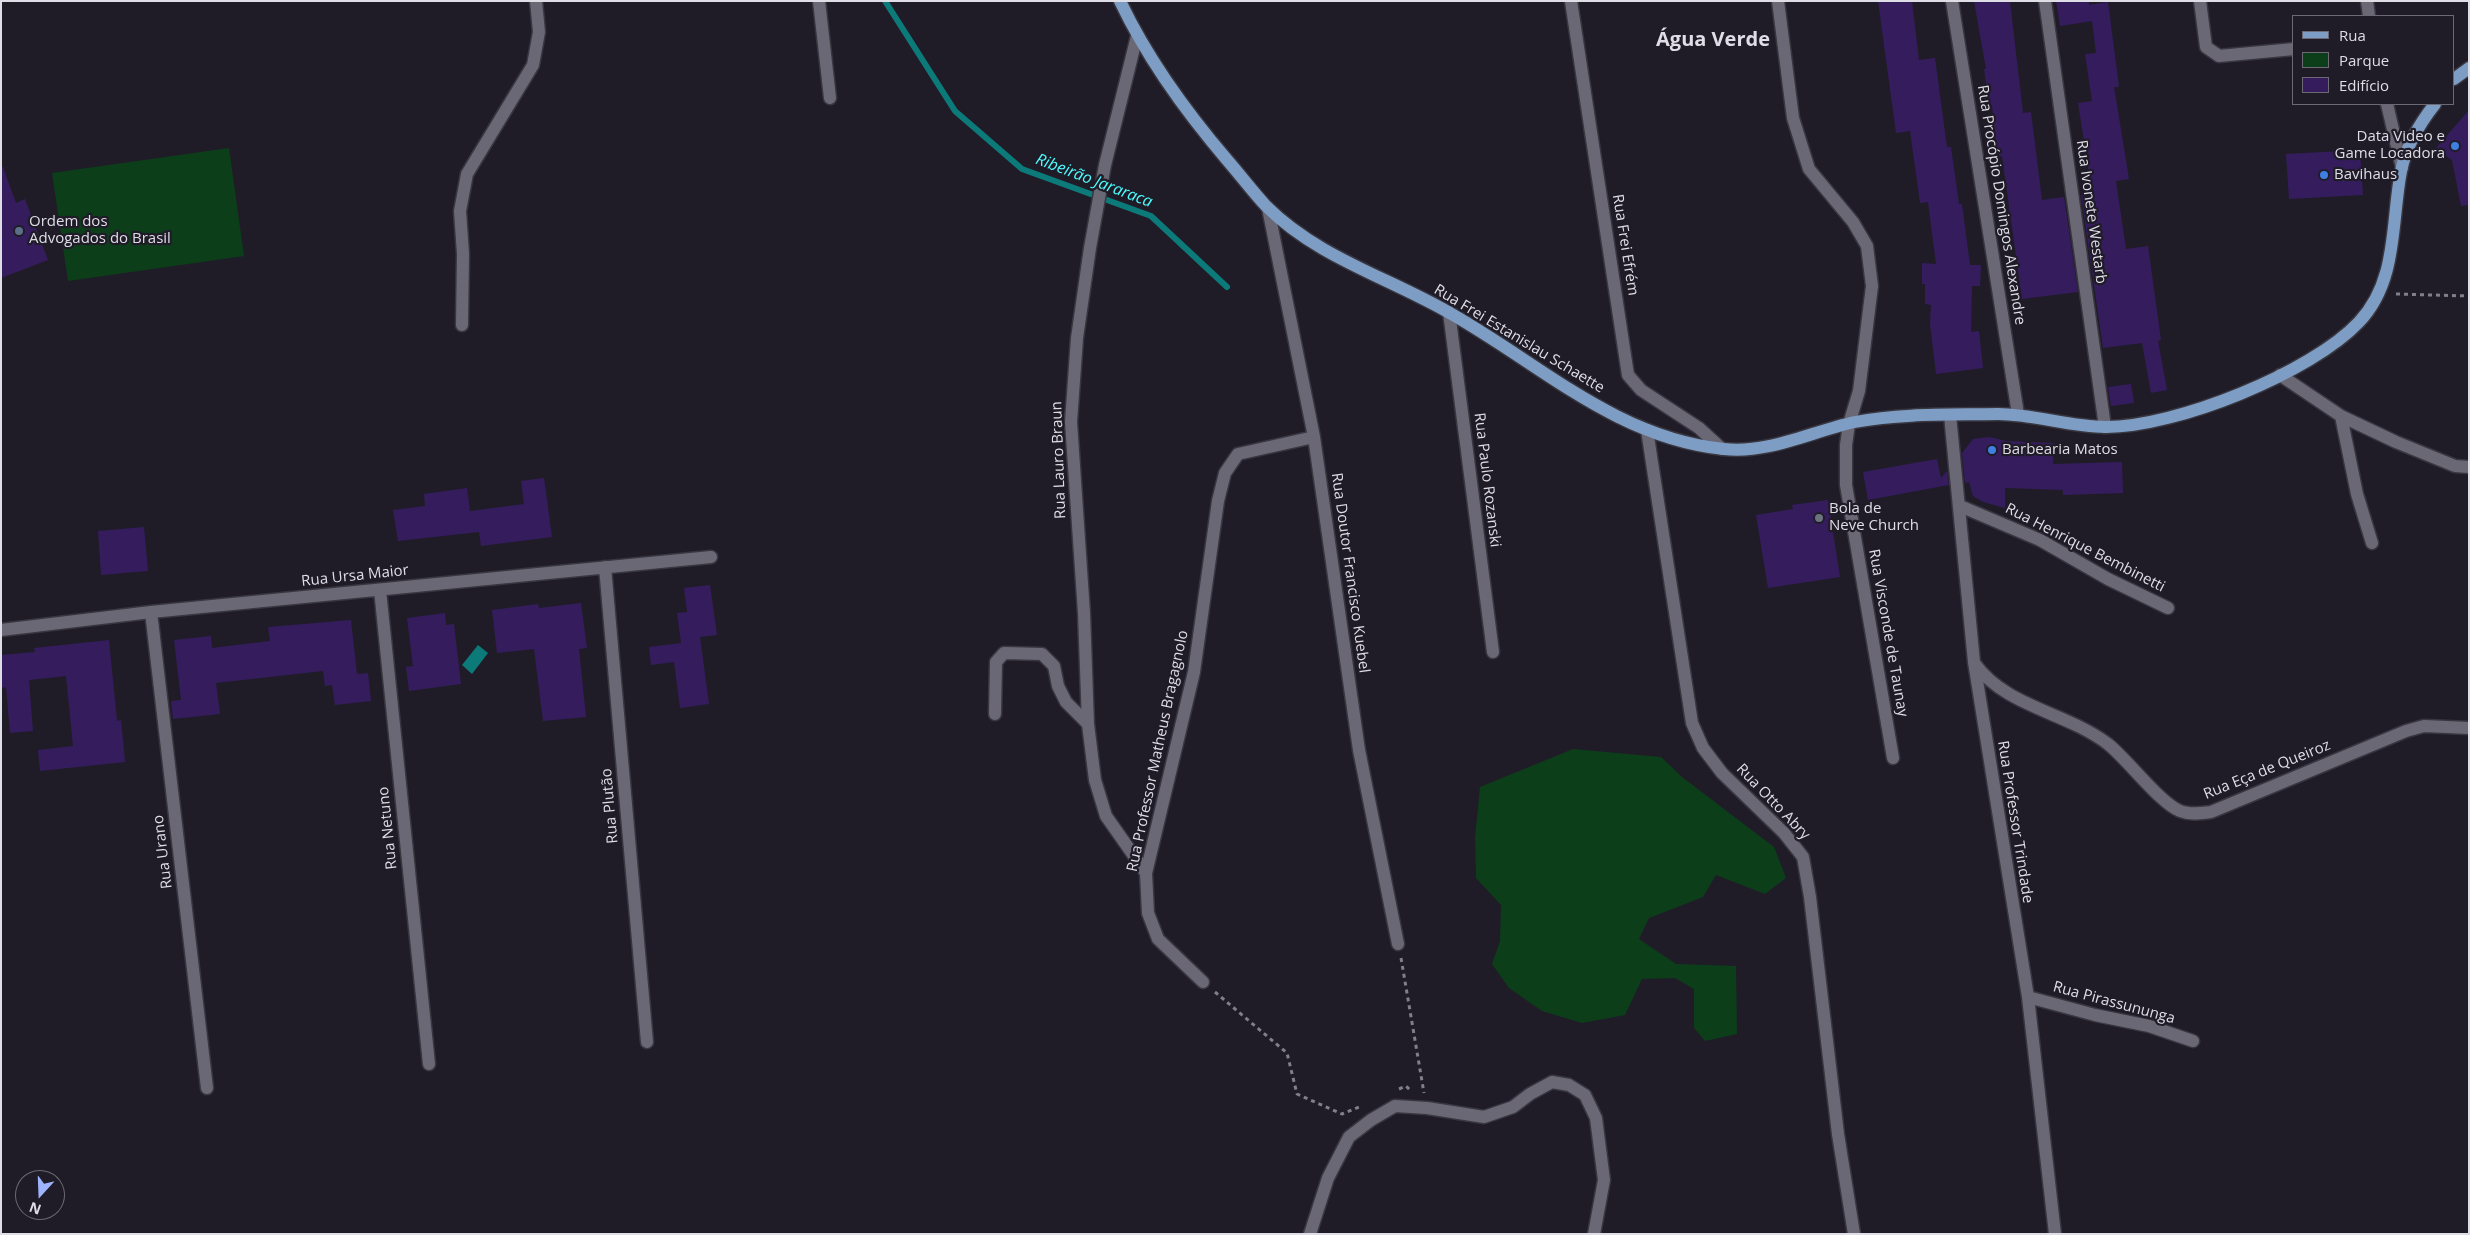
<!DOCTYPE html>
<html>
<head>
<meta charset="utf-8">
<style>
	body { margin:0 }
	#map { position:relative; width:2470px; height:1235px; overflow:hidden; background:#1f1c28; font-family:"Open Sans",sans-serif }
	canvas { display:block }
	.frame { position:absolute; inset:0; border:2px solid #dfdde6; pointer-events:none }
	.legend { position:absolute; left:2292px; top:15px; width:162px; height:90px; box-sizing:border-box; background:#1f1c28; border:1px solid #6c6974; margin:0; padding:6px 9px; list-style:none; font-size:15px; color:#dfdde6 }
	.legend li { display:flex; align-items:center; gap:10px; height:25px }
	.legend b { width:25px; border:1px solid #6c6974 }
	.north { position:absolute; left:15px; top:1170px; width:50px; height:50px; box-sizing:border-box; background:#1f1c28; border:1px solid #6c6974; border-radius:50%; rotate:200deg; font-size:14px; font-weight:700; line-height:20px; text-align:center; color:#dfdde6 }
	.north::after { content:''; display:block; margin:auto; width:18px; height:22px; background:#9db4fd; clip-path:polygon(50% 0,100% 100%,50% 72%,0 100%) }
</style>
</head>
<body>
<div id="map">
<canvas width="2470" height="1235"></canvas>
<div class="frame"></div>
<ul class="legend">
<li><b style="height:6px;background:#7e9dc4"></b>Rua</li>
<li><b style="height:14px;background:#0d3e1a"></b>Parque</li>
<li><b style="height:14px;background:#351d5d"></b>Edifício</li>
</ul>
<div class="north">N</div>
</div>
<script>
const ctx = document.querySelector('canvas').getContext('2d');
ctx.lineJoin = 'round';
function fill(path, color) {
  ctx.fillStyle = color;
  ctx.fill(path, 'evenodd');
}
function trace(path, color, width, dash) {
  ctx.strokeStyle = color;
  ctx.lineWidth = width;
  ctx.lineCap = dash ? 'butt' : 'round';
  ctx.setLineDash(dash || []);
  ctx.stroke(path);
}
function label(font, color, halo, rows, align = 'center') {
  ctx.font = font + ' "Open Sans",sans-serif';
  ctx.lineWidth = 4.5;
  ctx.setLineDash([]);
  ctx.textBaseline = 'middle';
  ctx.strokeStyle = halo;
  ctx.fillStyle = color;
  for (const [text, x, y, turn = 0] of rows) {
    ctx.save();
    ctx.translate(x, y);
    ctx.rotate((+turn || 0) * Math.PI / 180);
    ctx.textAlign = isNaN(turn) ? turn : align;
    if (halo) ctx.strokeText(text, 0, 0);
    ctx.fillText(text, 0, 0);
    ctx.restore();
  }
}
fill(new Path2D(`
	M229 148 244 256 68 281 52 173Z
	M1573 749 1661 757 1682 777 1774 847 1786 878 1765 894 1716 875 1703 897 1649 918 1639 939 1676 964 1736 966 1737 1034 1705 1041 1694 1028V989L1675 978 1642 979 1625 1015 1582 1023 1542 1011 1509 988 1492 964 1500 941 1501 905 1476 878 1475 838 1480 787Z`), '#0d3e1a');
fill(new Path2D(`
	M478 645 488 653 472 674 462 665Z`), '#0d7a7a');
trace(new Path2D(`
	M885 1 955 111 1022 169 1151 216 1227 287`), '#0d7a7a', 6);
fill(new Path2D(`
	M1878 1H1912L1919 60 1935 58 1947 147H1951L1959 204H1962L1970 265H1981L1980 286H1972L1971 332 1979 331 1983 368 1936 374 1930 324 1931 305 1925 304V284H1922V263L1936 264 1928 202 1920 203 1910 131 1896 133Z
	M1974 1H2010L2023 113 2031 112 2042 200 2064 197 2078 292 2022 299 2002 156H1997L1992 105 1989 106 1984 69H1986Z
	M2056 1H2089V5L2108 2 2119 87H2114L2129 179 2116 181 2126 249 2148 246 2161 340 2158 341 2167 390 2151 393 2142 343 2103 348 2081 195 2092 193 2078 103 2092 101 2085 54 2096 53 2092 21 2060 26Z
	M2469 110V205L2461 206 2452 160 2435 149Z
	M2360 150 2363 195 2289 199 2286 154Z
	M1 167H3L16 203 25 199 48 260 1 278Z
	M2131 384 2134 403 2111 406 2108 387Z
	M1989 437 2006 441 2054 443 2053 464 2122 462 2123 493 2063 495V490L2005 488V508L1983 502 1973 496 1969 482 1965 483 1962 453 1973 439Z
	M1937 459 1941 478 1947 471 1949 485 1868 500 1863 472Z
	M544 478 552 537 481 546 479 532 398 541 393 510 425 506 424 494 467 488 470 511 524 504 521 481Z
	M1828 500 1840 577 1768 588 1756 515 1793 509 1792 505Z
	M144 527 148 571 101 575 98 531Z
	M710 585 717 635 700 637 709 704 680 708 674 662 651 665 649 647 681 643 677 613 687 612 684 588Z
	M581 603 587 648 579 649 586 717 543 721 534 649 497 653 492 610 538 604 539 608Z
	M445 613 446 625 454 624 461 684 409 691 406 667 413 666 407 618Z
	M351 620 357 674 368 673 371 701 335 705 332 685 325 686 323 671 216 683 220 714 173 719 171 701 181 700 174 640 211 636 212 648 270 641 268 627Z
	M109 640 117 721 121 720 125 762 40 771 38 750 73 746 66 676 29 680 33 731 10 733 6 687 1 688V655L35 652 34 648Z`), '#351d5d');
const minor = new Path2D(`
	M819 1 830 98
	M1571 1 1628 375 1641 390 1699 428 1722 449
	M1778 1 1793 118 1809 169 1853 222 1867 246 1872 286 1859 391 1849 424 1846 445V485L1893 758
	M1952 1 2018 414
	M2045 1 2105 427
	M2200 1 2206 47 2219 56 2294 49
	M2367 1 2369 16
	M1137 36 1105 165 1090 248 1077 338 1071 422 1084 613 1088 724 1095 780 1106 816 1146 873
	M2387 104 2402 168
	M1268 208 1314 437 1359 750 1398 944
	M1449 312 1493 652
	M462 325 463 254 460 211 467 174 533 65 539 32 536 1
	M2280 375 2341 416 2396 442 2455 466 2469 467
	M1950 415 1974 662 2028 997 2055 1234
	M2341 416 2357 494 2372 543
	M1647 430 1692 723 1703 748 1722 773 1784 833 1803 857 1810 897 1838 1134 1854 1234
	M1960 506 2040 540 2108 579 2168 608
	M605 567 647 1042
	M380 590 429 1064
	M151 612 207 1088
	M1 630 151 612 711 557
	M1975 664C2006 707 2066 712 2108 744 2128 760 2160 803 2180 811 2190 815 2201 813 2211 812L2406 731 2424 726 2469 728
	M995 714 996 662 1004 653 1042 654 1054 666 1058 686 1066 702 1088 724
	M1203 982 1158 939 1148 913 1146 873 1194 672 1218 501 1225 473 1238 454 1314 437
	M2028 997 2095 1015 2149 1026 2193 1041
	M1310 1234 1328 1178 1349 1137 1371 1120 1395 1106 1427 1108 1484 1117 1513 1107 1530 1094 1552 1082 1569 1085 1585 1095 1596 1118 1604 1180 1594 1234`);
const major = new Path2D(`
	M1120 1C1148 60 1186 112 1228 161 1241 176 1253 192 1266 206 1317 257 1387 277 1448 312 1538 362 1615 438 1724 449 1769 454 1812 431 1855 422 1903 413 1950 415 1998 414 2034 414 2069 427 2106 427 2176 427 2311 373 2359 322 2398 281 2391 223 2401 171 2406 147 2420 123 2435 104
	M2454 79 2469 68`);
trace(minor, '#38363f', 15);
trace(major, '#38363f', 15);
trace(new Path2D(`
	M2396 294 2469 296
	M1401 958 1424 1093
	M1215 992 1287 1053 1297 1094 1342 1114 1359 1107
	M1399 1089 1406 1086 1410 1090`), '#817f89', 3, [4, 4]);
trace(minor, '#6b6876', 12);
trace(major, '#7e9dc4', 12);
for (const [x, y, r, color] of [
	[2455,146,5,"#3f7fe0"],
	[2324,175,5,"#3f7fe0"],
	[19,231,5,"#5c6f8a"],
	[1992,450,5,"#3f7fe0"],
	[1819,518,5,"#6b7280"]
]) {
  const dot = new Path2D();
  dot.arc(x, y, r, 0, 2 * Math.PI);
  ctx.fillStyle = color;
  ctx.fill(dot);
  trace(dot, '#1f1c28', 2);
}
label('15px', '#dfdde6', '#1f1c28', [
	["Data Video e",2445,137,"right"],
	["Game Locadora",2445,154,"right"],
	["Bavihaus",2334,175],
	["Ordem dos",29,222],
	["Advogados do Brasil",29,239],
	["Barbearia Matos",2002,450],
	["Bola de",1829,509],
	["Neve Church",1829,526]
], 'left');
label('15px', '#dfdde6', '#1f1c28', [
	["Rua Procópio Domingos Alexandre",2001,205,81],
	["Rua Ivonete Westarb",2091,212,82],
	["Rua Frei Efrém",1625,245,81],
	["Rua Frei Estanislau Schaette",1519,339,31],
	["Rua Lauro Braun",1059,460,-92],
	["Rua Paulo Rozanski",1487,480,83],
	["Rua Henrique Bembinetti",2085,548,27],
	["Rua Doutor Francisco Kuebel",1350,573,82],
	["Rua Ursa Maior",355,576,-6],
	["Rua Visconde de Taunay",1888,633,80],
	["Rua Professor Matheus Bragagnolo",1158,751,-78],
	["Rua Eça de Queiroz",2267,770,-22],
	["Rua Otto Abry",1773,802,46],
	["Rua Plutão",610,806,-95],
	["Rua Professor Trindade",2015,822,81],
	["Rua Netuno",388,828,-96],
	["Rua Urano",163,852,-97],
	["Rua Pirassununga",2114,1003,15]
]);
label('italic 16px', '#4dfdfe', '#1f1c28', [
	["Ribeirão Jararaca",1094,181,21]
]);
label('bold 20px', '#dfdde6', '#1f1c28', [
	["Água Verde",1713,40]
]);
</script>
</body>
</html>
